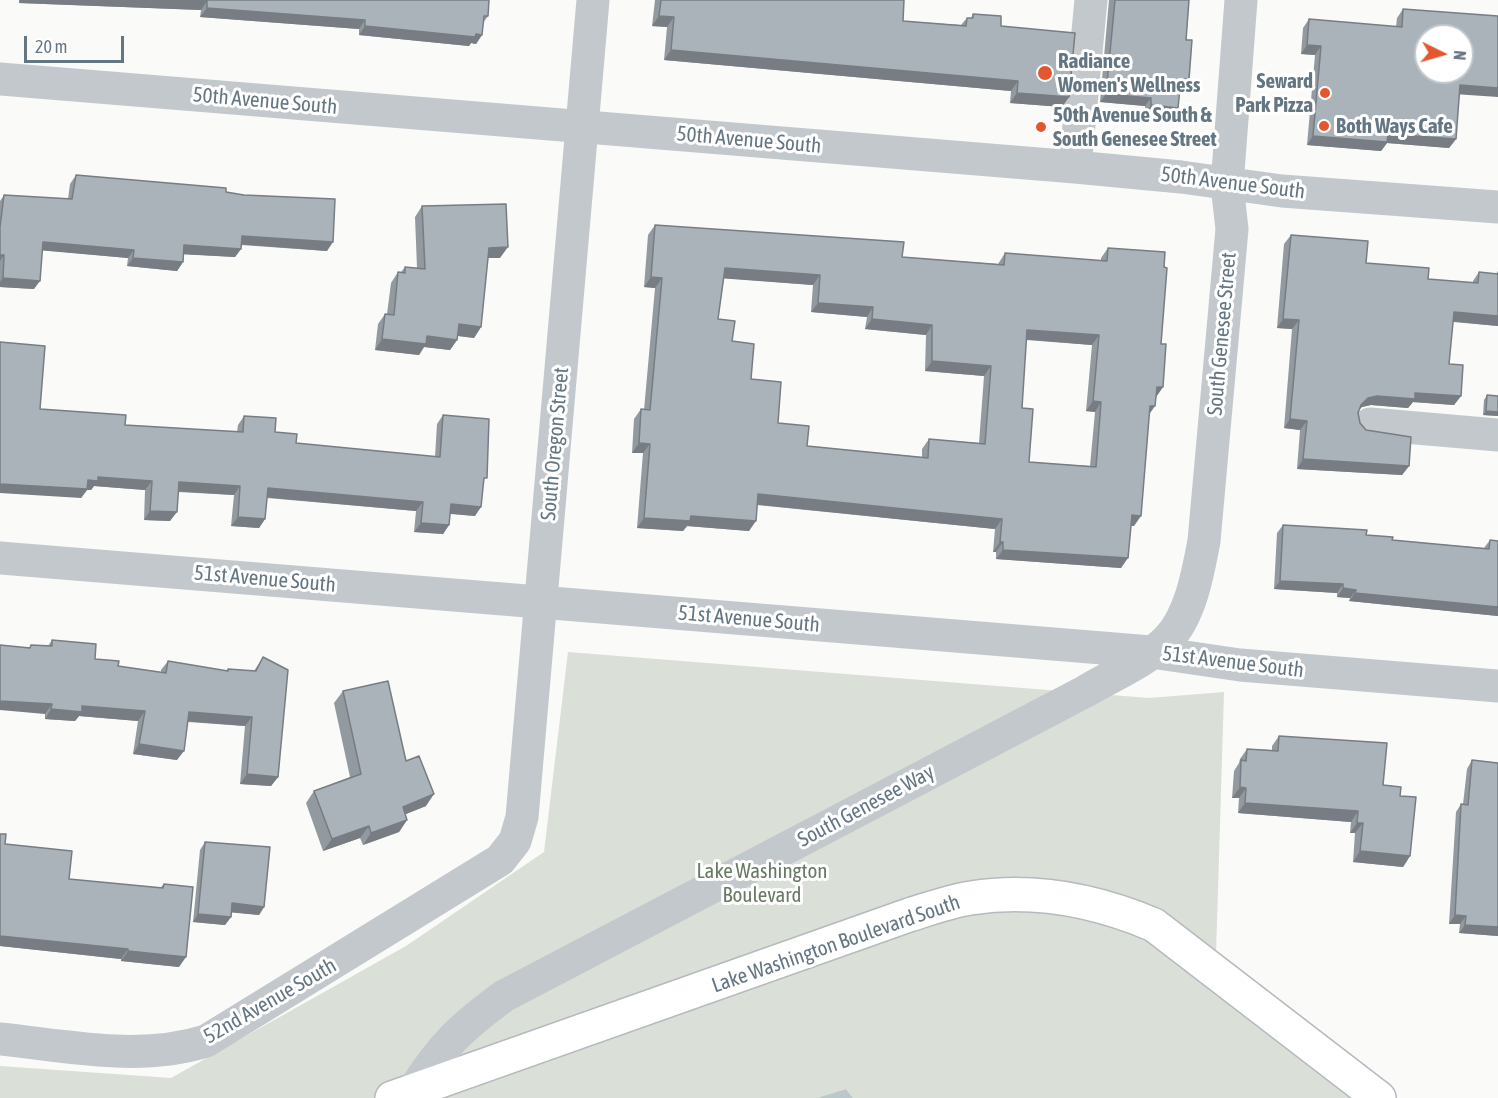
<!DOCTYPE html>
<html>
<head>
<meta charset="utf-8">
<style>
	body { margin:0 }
	#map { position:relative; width:1498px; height:1098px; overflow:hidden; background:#fafaf8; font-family:"Asap Condensed",sans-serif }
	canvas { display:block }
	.north { position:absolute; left:1414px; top:24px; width:60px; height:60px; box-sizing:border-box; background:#fff; border:2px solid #c1c8cd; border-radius:50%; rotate:95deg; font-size:16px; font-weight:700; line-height:24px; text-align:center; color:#657683 }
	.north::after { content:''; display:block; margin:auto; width:21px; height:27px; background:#e4572e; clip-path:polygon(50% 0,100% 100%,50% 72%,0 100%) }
	.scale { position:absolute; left:24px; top:36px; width:100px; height:27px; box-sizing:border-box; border:3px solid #657683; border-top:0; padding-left:8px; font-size:18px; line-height:21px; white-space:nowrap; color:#657683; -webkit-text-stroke:4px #fff; paint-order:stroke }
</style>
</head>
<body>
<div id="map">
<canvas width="1498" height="1098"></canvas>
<div class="north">N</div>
<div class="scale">20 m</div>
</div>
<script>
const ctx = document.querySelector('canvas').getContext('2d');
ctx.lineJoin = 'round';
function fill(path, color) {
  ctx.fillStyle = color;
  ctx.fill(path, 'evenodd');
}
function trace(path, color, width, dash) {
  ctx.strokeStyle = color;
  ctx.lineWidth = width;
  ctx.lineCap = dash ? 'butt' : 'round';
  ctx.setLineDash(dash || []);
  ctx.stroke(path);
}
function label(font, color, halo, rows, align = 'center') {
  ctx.font = font + ' "Asap Condensed",sans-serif';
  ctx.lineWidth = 6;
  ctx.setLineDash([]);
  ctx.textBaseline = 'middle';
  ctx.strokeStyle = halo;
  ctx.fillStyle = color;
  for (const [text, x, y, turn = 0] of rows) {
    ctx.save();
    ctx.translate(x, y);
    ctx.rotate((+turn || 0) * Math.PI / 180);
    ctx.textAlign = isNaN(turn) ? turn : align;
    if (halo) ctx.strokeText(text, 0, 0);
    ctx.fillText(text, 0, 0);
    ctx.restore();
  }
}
fill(new Path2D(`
	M568 652 1149 698 1224 692 1215 987 1359 1098H853L846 1089 818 1098H0V1066L171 1078 406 946 544 852Z`), '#dadfd7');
fill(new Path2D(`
	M846 1089 853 1098H817Z`), '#bbc7cb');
const major = new Path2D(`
	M392 1098 909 915C929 909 950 901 971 898 1035 888 1095 900 1154 925L1379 1098`);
trace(major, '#b5babe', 36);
trace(new Path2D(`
	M0 79 1075 167 1181 177 1282 191 1498 207
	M1075 167 1091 0
	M1370 424 1498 435
	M0 558 1151 652 1240 665 1498 686
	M0 1039C68 1046 139 1062 206 1041L500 860 515 841 522 817 593 0
	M414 1090C441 1046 463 1026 504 996L1086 691C1113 675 1147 661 1168 639 1191 615 1198 572 1204 541L1232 229 1227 185 1241 0`), '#c3c8cc', 33);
trace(major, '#fff', 33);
fill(new Path2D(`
	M19 0H489L488 16 483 23 482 35 476 44 471 43 469 46 359 35V29L200 17 201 10 19 3Z
	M655 0H904L903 21 961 25 967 18H971L973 14 1001 26 1069 97 1062 107 1010 103 1011 91 664 60 667 27 652 26Z
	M1109 0H1189L1183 88 1180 87 1178 108 1173 116 1145 114V106L1100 102Z
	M1403 9 1459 94 1456 139 1449 148 1387 143 1381 151 1307 145 1315 55 1301 54 1303 28 1309 19 1396 27 1397 18Z
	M76 175 226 192 327 251 241 245V249L235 257 184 254 183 262 177 271 127 266 128 258 42 250 34 289 0 287V201L4 195 68 199 70 184Z
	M422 206 500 258H488L481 327 474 338 458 336 457 340 450 350 424 347 419 355 375 350 378 324 385 314H387L391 283 398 272H401L405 267 417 268 415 217Z
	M655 225 902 257 998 264 1005 253 1101 261V258L1108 248 1164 267 1161 344 1163 387 1156 397 1149 415 1134 526H1131L1121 568 996 559V552H993L995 529 757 505 749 531 687 526 683 531 637 528 643 453H632L634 419 641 409 644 410 655 288 644 287 648 235ZM724 278 813 285 811 312 867 317 865 329 926 335 925 371 984 376 979 443 929 439 922 449V457L807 446 778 423 751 379 732 341 718 319ZM1026 340 1092 345 1086 411 1095 412 1090 466 1029 462 1022 408Z
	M1291 235 1366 263 1428 279 1473 283V281L1479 272 1496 274 1498 271V326L1453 322 1449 364 1461 396 1454 405 1413 402 1408 408 1371 405 1362 407 1359 410 1358 413 1360 423 1366 430 1409 466 1402 475 1297 469 1300 430 1284 428 1292 329 1277 328 1284 244Z
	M1487 395 1498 396V416L1483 415 1484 400Z
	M40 409 125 425 237 432 238 425 244 416 296 443 435 457 437 424 443 415 483 482 475 516 450 514 449 525 443 534 414 532 416 511 267 498 265 519 259 528 231 526 234 495 178 492 170 521 144 520 145 490 94 486 91 490H87L81 498Z
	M1283 525 1366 535 1392 540 1484 548 1490 540 1498 541V616L1349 601 1350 598 1337 597V593L1274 589 1277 533Z
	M52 640 95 659 118 666 161 672V670L168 661 227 671 228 669 254 671 263 657 278 777 271 786 240 784 245 726 188 722 177 760 133 754 138 721 79 716 75 721 45 719V714L29 648 31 645 48 646Z
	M343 691 406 761 426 806 405 814 407 820 399 832 363 845 360 838 323 851 306 803 314 791 350 777 334 703Z
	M1279 736 1383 785 1400 796 1410 856 1403 867 1353 862 1355 833H1350L1351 822 1238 813 1239 798H1232L1234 771 1239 763 1240 759 1247 749 1272 750V746Z
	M1472 760 1498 936 1459 933 1460 924H1449L1456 812 1461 804H1463L1467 769Z
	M0 834 5 844 69 879 160 888 164 884 179 967 121 961V959L0 946Z
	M205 842 264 907 259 915 231 912V917L225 925 193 922 200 850Z`), '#929a9f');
fill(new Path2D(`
	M20 0H178L207 1 201 10 19 3Z
	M207 8 365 20 359 29 200 17Z
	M659 16 674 17 667 27 652 26Z
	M365 26 482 35 476 44 471 43 469 46 359 35Z
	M1307 45 1321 46 1315 55 1301 54Z
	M671 50 1018 81 1011 91 664 60Z
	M1181 79H1189L1183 88 1175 87Z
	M1460 85 1498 88V97L1454 94Z
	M1017 93 1069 97 1062 107 1010 103Z
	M1106 94 1151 98 1145 106 1100 102Z
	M1151 105 1178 108 1173 116 1145 114Z
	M1388 134 1456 139 1449 148 1387 143 1381 151 1307 145 1313 136Z
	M242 236 333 242 327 251 236 244Z
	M43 242 134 250 128 258 37 250Z
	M184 245 241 249 235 257 178 254Z
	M508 247 500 258H482L489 248Z
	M0 255H4L0 261Z
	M133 258 183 262 177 271 127 266Z
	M725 268 820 275 813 285 718 278Z
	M651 277 662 278 655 288 644 287Z
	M3 278 40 281 34 289 0 287V282Z
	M818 303 873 307 867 317 811 312Z
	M1454 312 1498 316V326L1448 321Z
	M872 319 932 325 926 335 865 329Z
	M1283 319 1299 320 1292 329 1277 328Z
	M459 324 481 327 474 338 451 335Z
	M1027 330 1099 335 1092 345 1020 339Z
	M427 336 457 340 450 350 424 347 419 355 375 350 382 339Z
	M932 361 991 366 984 376 925 371Z
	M1157 387H1163L1156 397Z
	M1415 393 1461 396 1454 405 1413 402 1408 408 1371 405 1362 407 1354 414 1361 405 1368 398 1377 396Z
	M1093 401 1101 402 1095 412 1086 411Z
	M1150 406H1155L1148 416Z
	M1486 411 1498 412V416L1483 415Z
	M1290 419 1307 421 1300 430 1284 428Z
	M639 443 650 444 643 453H632Z
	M1303 459 1409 466 1402 475 1297 469Z
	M98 477 152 481 145 490 94 486 91 490H87L81 498 0 493V484L88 480Z
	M179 482 240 486 234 495 172 491Z
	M268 488 423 502 416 511 262 497Z
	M758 494 1002 519 995 529 751 504Z
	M451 504 481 507 475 516 444 513Z
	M150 511 177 512 170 521 144 520Z
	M1132 515 1141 516 1134 526 1125 525Z
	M691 516 756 521 749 531 687 526 683 531 637 528 644 518Z
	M238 517 265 519 259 528 231 526Z
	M421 523 449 525 443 534 414 532Z
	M1000 542H1003L996 552H993Z
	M1003 550 1128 558 1121 568 996 559Z
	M1280 581 1343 584 1337 593 1274 589Z
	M1343 588 1356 590 1350 598 1337 597Z
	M1355 593 1498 607V616L1349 601Z
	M0 701 52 704 45 714 0 710Z
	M82 706 145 711 138 721 79 716 75 721 45 719 51 709Z
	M189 712 252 717 245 726 183 721Z
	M139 744 184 751 177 760 133 754Z
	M247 774 278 777 271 786 240 784Z
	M1240 787 1246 788 1239 798H1232Z
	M434 794 426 806 394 819 403 807Z
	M1245 803 1358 811 1351 822 1238 813Z
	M407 820 399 832 363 845 371 833Z
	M1357 823H1363L1355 833H1350Z
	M369 826 360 838 323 851 332 839Z
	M1360 851 1410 856 1403 867 1353 862Z
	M232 903 264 907 259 915 227 912Z
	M198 914 231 917 225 925 193 922Z
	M1455 915 1466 916 1460 924H1449Z
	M1465 925 1498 927V936L1459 933Z
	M0 936 128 949 121 959 0 946Z
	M128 951 186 957 179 967 121 961Z`), '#777d82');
const building = new Path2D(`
	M178 0H489L488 16H484L482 35 476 34 475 37 365 26V20L207 8V1Z
	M661 0H904L903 21 966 26 967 18H973V14L1001 16V26L1075 33 1069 97 1017 93 1018 81 671 50 674 17 659 16Z
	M1115 0H1189L1186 40H1192L1189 79H1181L1178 108 1151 105V98L1106 94Z
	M1403 9 1498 16V88L1460 85 1456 139 1388 134 1387 142 1313 136 1321 46 1307 45 1309 19 1402 27ZM1426 36H1462V72H1426Z
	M76 175 226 188V192L244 195 335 199 333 242 242 236 241 249 184 245 183 262 133 258 134 250 43 242 40 281 3 278 4 255H0V227L4 195 72 199Z
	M506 204 508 247 489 248 481 327 459 324 457 340 427 336 426 344 382 339 385 314 394 315 398 272 405 273V267L425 269 422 206Z
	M655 225 904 242 902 257 1004 265 1005 253 1107 261 1108 248 1165 252 1164 267 1167 268 1161 344H1166L1163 387H1157L1155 406H1150L1141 516 1132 515 1128 558 1003 550V542H1000L1002 519 758 494 756 521 691 516 690 521 644 518 650 444 639 443 641 409 650 410 662 278 651 277ZM725 268 820 275 818 303 873 307 872 319 932 325V361L991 366 985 444 929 439 928 458 807 446 809 426 778 423 781 382 751 379 754 344 732 341 735 321 718 319ZM1027 330 1099 335 1093 401 1101 402 1096 467 1029 462 1033 409 1022 408Z
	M1291 235 1368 241 1366 263 1429 268 1428 279 1478 283 1479 272 1498 274V316L1454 312 1449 364 1463 365 1461 396 1415 393V399L1377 396 1368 398 1361 405 1358 413 1360 423 1366 430 1411 437 1409 466 1303 459 1307 421 1290 419 1299 320 1283 319Z
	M0 342 45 346 40 409 126 415 125 425 243 432 244 416 276 418 275 432 297 434 296 443 440 457 443 415 489 419 487 478H484L481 507 451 504 449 525 421 523 423 502 268 488 265 519 238 517 240 486 179 482 177 512 150 511 152 481 98 477V481L88 480 87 489 0 484Z
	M1487 395 1498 396V412L1486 411Z
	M1283 525 1367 530 1366 535 1393 537 1392 540 1489 549 1490 540 1498 541V607L1355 593 1356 590 1343 588V584L1280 581Z
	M52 640 96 644 95 659 119 661 118 666 166 673 168 661 228 671V669L256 671 263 657 288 670 278 777 247 774 252 717 189 712 184 751 139 744 145 711 82 706V712L51 709 52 704 0 701V645L30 648 31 645 52 646Z
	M388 681 406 761 419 756 434 794 403 807 407 820 371 833 369 826 332 839 314 791 361 774 343 691Z
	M1279 736 1387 743 1383 785 1401 787 1400 796 1416 797 1410 856 1360 851 1363 823H1357L1358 811 1245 803 1246 788 1240 787 1241 760 1246 761 1247 749 1278 751Z
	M1472 760 1498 763V927L1465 925 1466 916 1455 915 1461 804 1468 805Z
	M0 834H6L5 844 72 851 69 879 163 888 164 884 193 887 186 957 128 951V949L0 936Z
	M205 842 270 847 264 907 232 903 231 917 198 914Z`);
fill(building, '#aab3b9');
trace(building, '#777d82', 1.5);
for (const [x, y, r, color] of [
	[1045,73,8,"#e4572e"],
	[1325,93,6,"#e4572e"],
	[1324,126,6,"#e4572e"],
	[1041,127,6,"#e4572e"]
]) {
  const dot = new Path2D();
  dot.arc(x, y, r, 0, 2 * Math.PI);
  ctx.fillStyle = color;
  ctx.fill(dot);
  trace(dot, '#fff', 2);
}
label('bold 21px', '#657683', '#fff', [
	["Radiance",1058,61],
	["Women's Wellness",1058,85],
	["Seward",1313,81,"right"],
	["Park Pizza",1313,105,"right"],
	["50th Avenue South &",1053,115],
	["South Genesee Street",1053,139],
	["Both Ways Cafe",1336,126]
], 'left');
label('21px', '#657683', '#fff', [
	["50th Avenue South",265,101,5],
	["50th Avenue South",749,140,5],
	["50th Avenue South",1233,183,7],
	["South Genesee Street",1222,334,-85],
	["South Oregon Street",555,444,-85],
	["51st Avenue South",265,579,5],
	["51st Avenue South",749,619,5],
	["51st Avenue South",1233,662,7],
	["South Genesee Way",866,806,-28],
	["Lake Washington Boulevard South",836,944,-19],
	["52nd Avenue South",270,1001,-30]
]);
label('21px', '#687a64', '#fff', [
	["Lake Washington",762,871],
	["Boulevard",762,895]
]);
</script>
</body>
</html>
